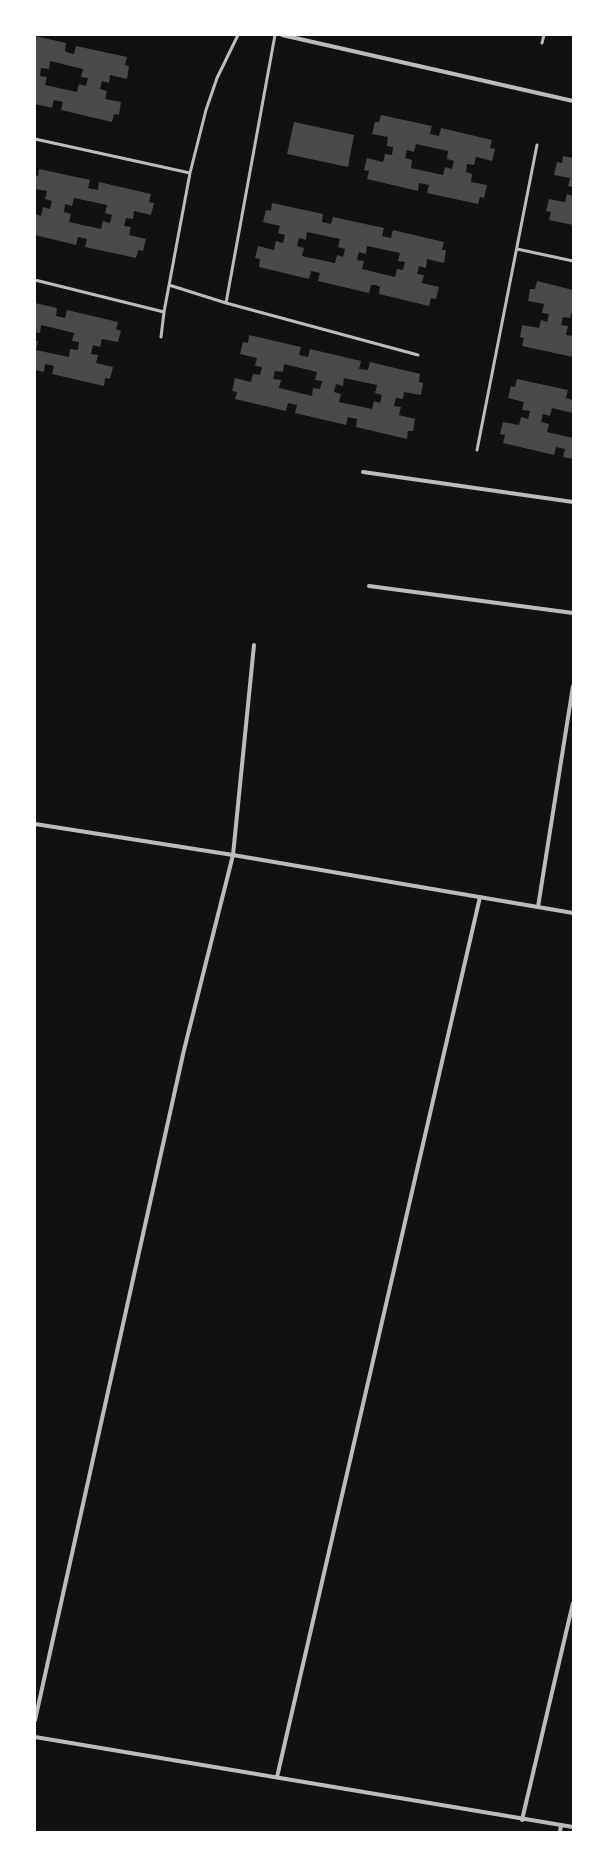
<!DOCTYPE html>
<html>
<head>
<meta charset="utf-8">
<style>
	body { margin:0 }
	#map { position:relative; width:608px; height:1867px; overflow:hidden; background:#111; font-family:"Open Sans",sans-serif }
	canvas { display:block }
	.frame { position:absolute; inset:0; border:36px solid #fff; pointer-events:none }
</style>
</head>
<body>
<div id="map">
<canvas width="608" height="1867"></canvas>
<div class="frame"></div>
</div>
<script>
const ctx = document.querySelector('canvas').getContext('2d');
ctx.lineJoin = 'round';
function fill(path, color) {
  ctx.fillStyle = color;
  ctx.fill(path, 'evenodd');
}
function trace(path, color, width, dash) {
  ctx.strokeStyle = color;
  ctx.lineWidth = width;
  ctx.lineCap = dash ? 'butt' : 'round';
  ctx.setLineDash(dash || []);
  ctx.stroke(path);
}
fill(new Path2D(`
	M35 36 66 43 65 51 69 53 74 54 76 46 127 57 125 65 129 66 127 79 110 75 109 83 102 81 100 89 107 91 105 99 121 102 119 115 114 114 112 122 61 110 63 102 54 100 52 108 35 104ZM50 61 83 69 81 77 88 78 86 86 79 84 77 92 45 85 47 77 40 76 41 68 49 69Z
	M381 115 432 126 430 134 435 135 439 136 441 128 492 140 490 148 495 149 492 161 476 157 474 165 467 164 466 172 472 174 471 182 487 185 484 198 480 197 478 204 427 193 429 185 419 183 418 191 367 179 369 171 364 170 367 158 383 162 385 154 392 155 393 147 387 146 388 137 372 134 375 122H379ZM416 144 448 151 447 159 454 161 452 169 445 167 443 175 411 168 412 160 405 158 407 150 414 152Z
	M294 122 354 135 348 167 287 154Z
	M563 156 573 158V187L568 186 570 178 554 175 557 162 562 163Z
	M39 169 90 180 88 188 98 190 99 182 151 194 149 202 154 203 151 215 134 211 133 219 126 218 124 226 131 227 129 235 146 239 143 251 138 250 136 258 85 247 87 239 78 237 76 245 35 235V214L41 216 43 207 50 209 52 201 45 199 47 191 35 189V176H38ZM74 198 107 205 105 213 112 215 110 223 103 221 101 229 69 222 71 214 64 212 65 204 72 206Z
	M567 194 573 196V225L549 220 551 212 546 211 549 199 565 202Z
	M272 203 323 214 322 222 326 223 331 224 333 217 384 228 382 236 391 238 393 230 444 242 442 250H446L444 263 427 259 426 268 419 266 417 274 424 275 422 283 439 287 436 299 431 298 429 306 379 294 380 287 376 285H371L369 293 318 281 320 273 316 272 311 271 309 279 259 267 260 259 255 258 258 246 274 250 276 241 283 243 285 235 278 233 280 226 263 222 266 210 271 211ZM307 232 340 239 338 247 345 249 343 257 337 255 335 263 302 256 304 248 297 246 299 238 306 240ZM367 246 400 253 398 261 405 262 403 270 397 269 395 277 362 269 364 261 357 260 359 252 366 254Z
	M537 281 573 290V311H572L570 318 563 317 561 325 568 326 566 335 573 336V357L522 346 524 338 520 337 522 325 539 328 541 320 547 322 549 314 542 313 544 304 528 301 530 289H535Z
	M35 303 57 308 56 316 65 318 67 310 118 322 116 329 121 331 118 342 102 339 100 347 93 345 91 354 98 355 96 363 113 367 110 379 105 378 104 386 52 374 54 366 50 365 45 364 44 372 35 370V341H38L36 350 69 357 70 349 78 350 79 342 72 341 74 333 41 325 40 333 35 332Z
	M249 335 301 347 299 355 303 356 308 357 310 349 361 361 359 369 368 370 370 362 420 374 419 382 423 383 421 395 404 392 403 399 396 398 394 406 401 407 399 415 415 419 413 431H408L407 439 356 427 357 419 348 417 346 425 295 413 297 405 288 403 286 411 235 399 237 392 232 391 235 378 251 382 253 374 260 375 262 367 255 366 257 358 240 354 243 342 248 343ZM284 364 317 372 315 380 322 381 320 389 313 388 312 396 279 388 281 380 273 379 275 371 283 372ZM344 378 377 385 375 393 382 395 380 403 374 401 372 409 339 402 341 394 334 392 336 384 343 386Z
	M517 379 568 390 566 398 573 400V413L552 408 550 416 543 414 541 422 549 424 547 432 573 438V459L563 457 565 449 556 447 554 455 503 443 505 435 500 434 503 422 519 425 521 417 528 419 530 411 522 410 524 402 508 398 511 386 515 387Z`), '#4a4a4a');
trace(new Path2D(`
	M542 43 544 35
	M35 139 190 173
	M517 249 573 261
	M35 280 164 312
	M169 285 226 303 418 355
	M226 303 275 35
	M161 337 164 312 190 173 206 110 217 78 238 35
	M477 450 537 145`), '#bcbcbc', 3);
trace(new Path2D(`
	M282 35 573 101
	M363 472 573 502
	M369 586 573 613
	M35 824 233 855 573 913
	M538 907 573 686
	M35 1720 184 1050 233 855 254 645
	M35 1737 573 1827
	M277 1777 480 897
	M522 1820 573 1603
	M560 1832 561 1825`), '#bcbcbc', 4);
</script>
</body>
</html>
